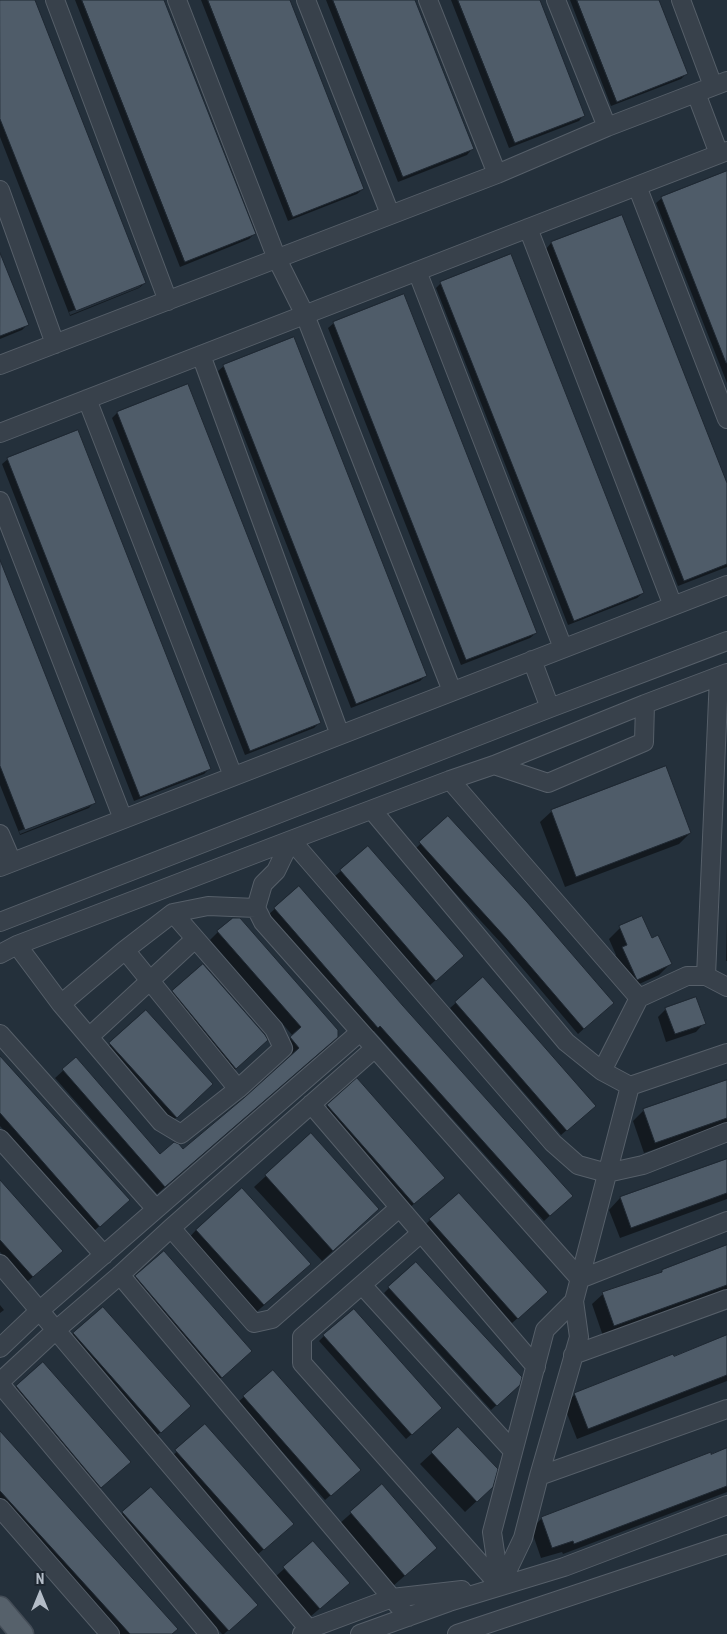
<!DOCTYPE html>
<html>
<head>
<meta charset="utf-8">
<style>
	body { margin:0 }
	#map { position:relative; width:727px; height:1634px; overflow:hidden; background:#24303b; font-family:"Roboto Condensed",sans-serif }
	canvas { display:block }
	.north { position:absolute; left:15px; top:1569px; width:50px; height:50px; -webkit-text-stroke:4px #1d2630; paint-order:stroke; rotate:0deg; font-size:14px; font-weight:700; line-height:20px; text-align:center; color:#b3bcc7 }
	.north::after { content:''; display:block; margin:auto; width:18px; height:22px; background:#b3bcc7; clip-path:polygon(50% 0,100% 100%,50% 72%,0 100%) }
</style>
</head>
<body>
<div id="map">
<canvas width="727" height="1634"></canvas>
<div class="north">N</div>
</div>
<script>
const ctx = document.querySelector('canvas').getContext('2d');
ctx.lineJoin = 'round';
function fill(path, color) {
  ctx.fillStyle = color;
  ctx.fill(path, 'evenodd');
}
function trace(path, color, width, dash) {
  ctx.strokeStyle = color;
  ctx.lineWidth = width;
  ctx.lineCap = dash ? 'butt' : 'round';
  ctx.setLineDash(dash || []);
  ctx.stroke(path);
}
fill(new Path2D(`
	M0 0H34L145 283 139 288 70 316 0 137ZM140 284V287L70 315 69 312Z
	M75 0H163L254 234 249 239 180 267Z
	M201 0H288L363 189 357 194 288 221Z
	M326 0H414L472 149 467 155 398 182Z
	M451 0H539L584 115 579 121 509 148Z
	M570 0H657L686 74 681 79 611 106Z
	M727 172V383L656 203 662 198Z
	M621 216 727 487V567L678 586 546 249 551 243Z
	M0 255 27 325 22 330 0 339Z
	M441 283 643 593 637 598 568 625 436 288Z
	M334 323 536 633 530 638 461 665 328 328Z
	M224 366 425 676 420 681 351 708 218 371Z
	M117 413 319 723 314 728 245 755 112 418Z
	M8 459 209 769 204 774 134 801 2 464Z
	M0 562 94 802 89 808 20 835 0 785ZM90 804V806L20 834 19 831Z
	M552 811 690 833 679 844 565 887 540 822Z
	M448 818 607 1008 578 1034 501 943 415 849Z
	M341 871 457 962 430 985 335 876Z
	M299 888 566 1201 544 1221 374 1031 372 1032 269 914Z
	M727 915V961H726Z
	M620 928 652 940 670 964 659 975 626 990 612 959 616 955 609 939Z
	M218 932 328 1046 157 1194 55 1078 76 1059 160 1155 183 1150 246 1098 291 1057 282 1046 293 1036 210 940Z
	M483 979 589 1111 561 1135 450 1008Z
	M173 992 258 1049 227 1077 165 1001Z
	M666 1009 704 1023 696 1032 666 1042 658 1017Z
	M146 1012 203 1093 168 1125 101 1053Z
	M0 1057 128 1200 94 1231 0 1126Z
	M357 1080 438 1183 408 1209 322 1111Z
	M727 1081V1124L644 1153 633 1121 644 1110Z
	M727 1160V1199L620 1238 609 1210 620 1198Z
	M266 1176 367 1220 322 1261 254 1187Z
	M0 1182 56 1256 27 1282 0 1252Z
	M430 1220 541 1298 512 1323 425 1225Z
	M196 1230 298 1275 252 1316 185 1242Z
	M727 1247V1291L603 1336 592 1304 603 1294 660 1274 662 1271Z
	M163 1253 245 1356 216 1382 131 1283Z
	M389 1288 513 1390 491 1410 384 1293Z
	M0 1305 4 1310 0 1313Z
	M103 1308 184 1412 155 1437 68 1339Z
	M324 1336 435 1414 406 1439 319 1341Z
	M727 1336V1381L577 1439 564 1406 575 1394Z
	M43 1364 124 1467 95 1493 11 1392Z
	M273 1372 354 1475 325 1500 238 1402Z
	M205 1426 287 1529 257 1555 171 1457Z
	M458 1429 480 1498 465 1512 420 1464Z
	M0 1432 171 1634H119L0 1503Z
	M727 1449V1492L563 1554 562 1552 541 1558 531 1529 542 1518Z
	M382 1486 424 1559 393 1586 339 1524Z
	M123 1513 251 1610 224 1634H222L118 1519Z
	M313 1543 340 1591 310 1617 275 1577Z`), '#0007');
const building = new Path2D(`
	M0 0H35L146 283 76 311 0 119Z
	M82 0H164L256 234 185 262Z
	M208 0H290L364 189 293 217Z
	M333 0H415L474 149 403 177Z
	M458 0H540L585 116 515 143Z
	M577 0H659L688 74 617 102Z
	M727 171V363H726L661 197Z
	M622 215 727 483V564L684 581 551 242Z
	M0 253 29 325 0 336Z
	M511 254 644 593 574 621 440 282Z
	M404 294 537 633 466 660 333 322Z
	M294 337 427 676 356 704 223 365Z
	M188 384 321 723 250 751 117 412Z
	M78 430 211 769 140 797 7 458Z
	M0 560 96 803 25 830 0 766Z
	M666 766 691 833 576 877 551 810Z
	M448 816 527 902 614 1003 584 1029 506 938 419 842Z
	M368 846 464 956 436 981 340 870Z
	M299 886 403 1006 573 1196 550 1216 380 1026 378 1028 274 908Z
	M642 916 652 938 658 935 672 964 637 980 622 947 627 945 619 926Z
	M233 918H240L338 1030V1037L165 1187 62 1069 76 1057 160 1154 174 1142 179 1144 183 1149 245 1097 299 1048 290 1037 301 1027 217 931Z
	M203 964 265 1035 268 1040 236 1069 172 991Z
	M483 977 596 1106 567 1131 455 1002Z
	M696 997 706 1024 675 1034 665 1008Z
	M146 1010 213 1084 177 1118 109 1043Z
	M0 1056 130 1200 100 1227 0 1113Z
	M357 1078 445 1178 414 1204 327 1105Z
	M727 1080V1118L655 1143 643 1109Z
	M311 1133 379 1209 333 1251 265 1175Z
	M727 1159V1193L631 1228 620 1197Z
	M0 1180 63 1251 33 1277 0 1240Z
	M242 1188 311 1264 264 1305 196 1230Z
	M459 1193 548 1292 518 1319 429 1219Z
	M727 1245V1285L614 1326 602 1292 662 1272V1270Z
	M164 1251 252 1351 222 1378 135 1276Z
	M416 1262 522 1377 520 1385 497 1406 388 1287Z
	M103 1307 191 1406 161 1433 73 1333Z
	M354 1309 442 1408 412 1435 323 1335Z
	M727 1335V1375L588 1429 574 1393 673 1354 674 1356Z
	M43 1362 131 1462 101 1488 16 1386Z
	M273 1370 361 1470 331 1496 243 1396Z
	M205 1424 294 1524 264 1550 175 1450Z
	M458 1427 498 1469 493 1487 477 1502 431 1452Z
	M0 1431 178 1629 172 1634H130L0 1491Z
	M727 1448V1486L574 1544 573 1541 552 1548 541 1517 711 1452V1454Z
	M382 1484 437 1548 405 1576 350 1512Z
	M151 1487 258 1605 229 1631 122 1512Z
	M313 1541 350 1583 320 1609 283 1567Z`);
fill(building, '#4f5c69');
trace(building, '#1f2832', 1);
const minor = new Path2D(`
	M55 0 168 301
	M177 0 277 259 305 315 452 691
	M306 0 390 214
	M428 0 497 174
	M556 0 607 127
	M681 0 713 86
	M696 93 719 154
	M637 186 727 419
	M0 190 55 344
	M528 228 673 606
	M417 271 563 648
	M201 355 340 735
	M0 365 497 174 607 127 727 81
	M87 399 233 776
	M0 433 727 151
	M0 501 123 819
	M532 660 550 708
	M727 673 645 704 494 765 450 780 291 840 276 871 263 884 256 908 263 922 580 1279 727 1221
	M494 765 548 783 644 742 645 704
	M450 780 639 998
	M372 810 566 1042 602 1071 630 1086 727 1053
	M0 834 12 862
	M0 867 727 585
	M0 922 550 708 727 641
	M17 945 61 1004 125 950 173 913 208 906 256 908
	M125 950 238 1089
	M0 954 17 945 291 840 553 1143 578 1165 607 1173 643 1165 727 1132
	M706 976 719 676
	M61 1004 161 1122 181 1134 238 1089 283 1048 274 1029 173 913
	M0 1034 156 1209
	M89 1037 195 939
	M602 1071 639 998 687 976H706L727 987
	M311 1104 536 1367
	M0 1139 104 1255
	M171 1228 254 1323 272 1319 399 1208
	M421 1233 302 1337V1363L500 1586
	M0 1264 313 1634
	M120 1275 408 1617
	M362 1285 513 1451
	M0 1348 39 1311 360 1032
	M573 1355 727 1299
	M0 1382 56 1330 120 1275 171 1228 375 1048
	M0 1384 209 1634
	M539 1476 727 1409
	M0 1508 110 1634
	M500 1586 523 1538 539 1476 579 1337 574 1301 630 1086
	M500 1586 492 1532 545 1330 574 1301
	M302 1634 309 1629 392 1598 462 1590
	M360 1634 449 1602 564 1567 727 1505
	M457 1634 727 1544`);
const major = new Path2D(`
	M0 1608 22 1634`);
trace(minor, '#565f69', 20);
trace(major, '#444d57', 25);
trace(minor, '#38414b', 18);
trace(major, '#56616b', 22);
</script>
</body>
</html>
